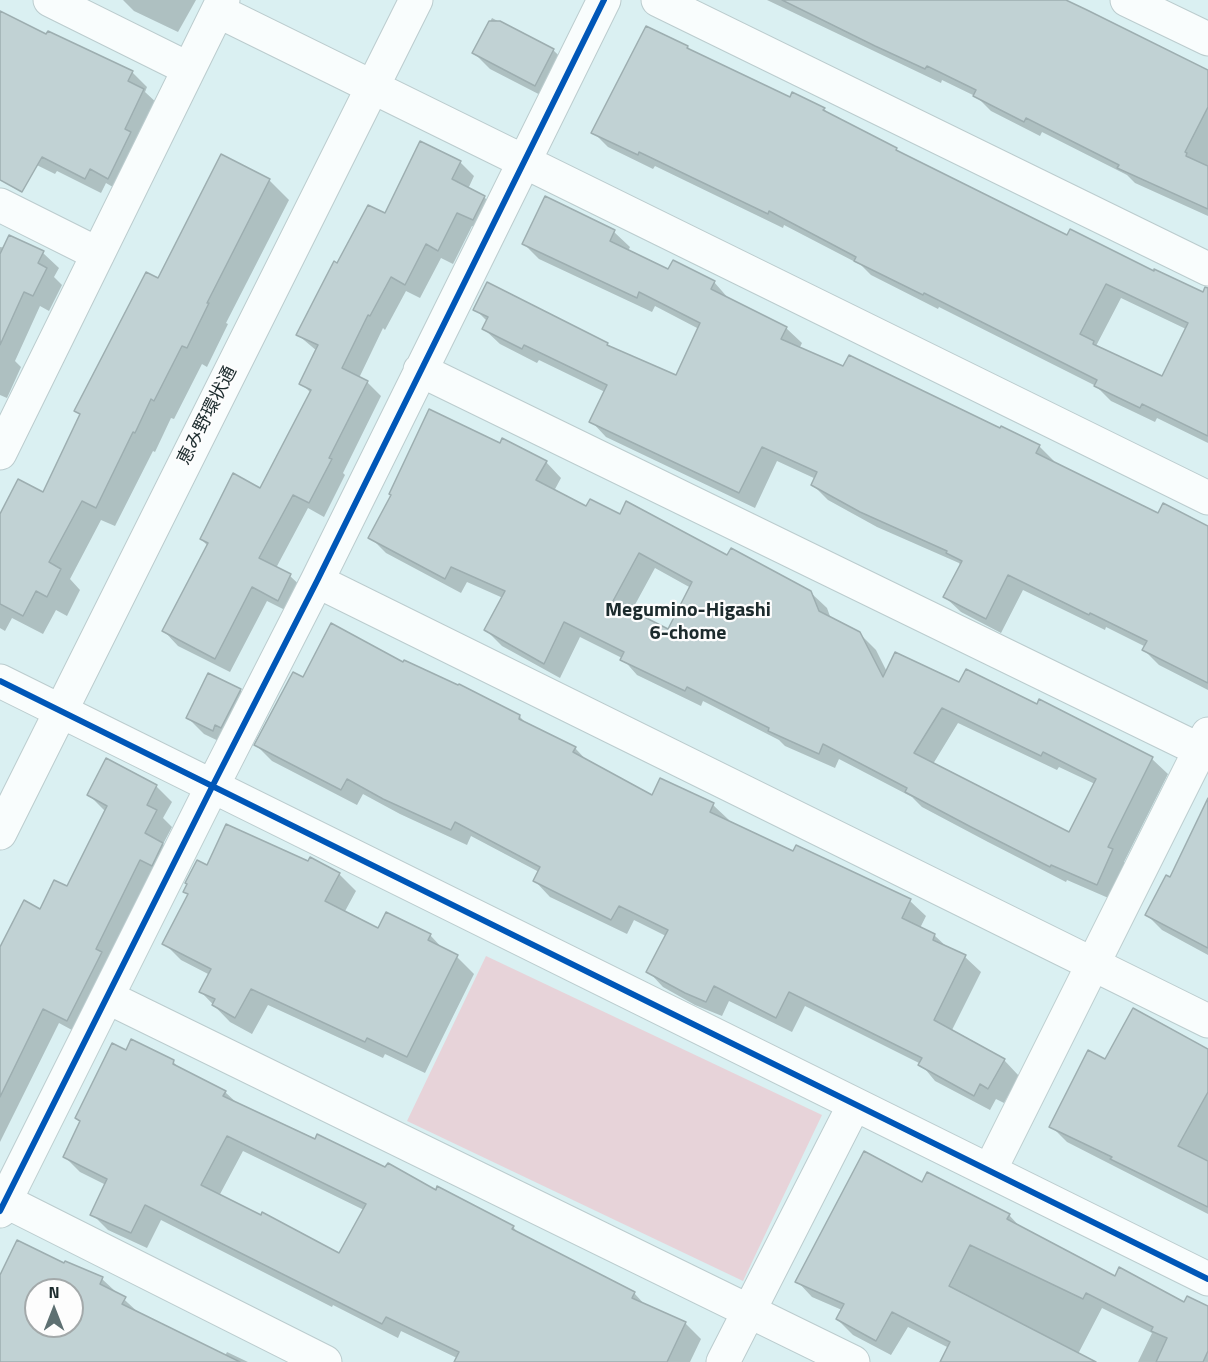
<!DOCTYPE html>
<html>
<head>
<meta charset="utf-8">
<style>
	body { margin:0 }
	#map { position:relative; width:1208px; height:1362px; overflow:hidden; background:#daf0f2; font-family:"Titillium Web",sans-serif }
	canvas { display:block }
	.north { position:absolute; left:24px; top:1278px; width:60px; height:60px; box-sizing:border-box; background:#fdfdfd; border:2px solid #a3a9aa; border-radius:50%; rotate:0deg; font-size:16px; font-weight:700; line-height:24px; text-align:center; color:#1c2b2d }
	.north::after { content:''; display:block; margin:auto; width:21px; height:27px; background:#5e7072; clip-path:polygon(50% 0,100% 100%,50% 72%,0 100%) }
</style>
</head>
<body>
<div id="map">
<canvas width="1208" height="1362"></canvas>
<div class="north">N</div>
</div>
<script>
const ctx = document.querySelector('canvas').getContext('2d');
ctx.lineJoin = 'round';
function fill(path, color) {
  ctx.fillStyle = color;
  ctx.fill(path, 'evenodd');
}
function trace(path, color, width, dash) {
  ctx.strokeStyle = color;
  ctx.lineWidth = width;
  ctx.lineCap = dash ? 'butt' : 'round';
  ctx.setLineDash(dash || []);
  ctx.stroke(path);
}
function label(font, color, halo, rows, align = 'center') {
  ctx.font = font + ' "Titillium Web","Noto Sans JP",sans-serif';
  ctx.lineWidth = 4.5;
  ctx.setLineDash([]);
  ctx.textBaseline = 'middle';
  ctx.strokeStyle = halo;
  ctx.fillStyle = color;
  for (const [text, x, y, turn = 0] of rows) {
    ctx.save();
    ctx.translate(x, y);
    ctx.rotate((+turn || 0) * Math.PI / 180);
    ctx.textAlign = isNaN(turn) ? turn : align;
    if (halo) ctx.strokeText(text, 0, 0);
    ctx.fillText(text, 0, 0);
    ctx.restore();
  }
}
fill(new Path2D(`
	M486 956 822 1115 743 1281 407 1121Z`), '#e7d3d9');
fill(new Path2D(`
	M123 0H196L178 32 134 11Z
	M767 0H1064L1208 72V216L1135 183 1127 175 1042 132 1040 136 991 111 977 97 942 80 941 83Z
	M0 12 47 36 132 72 147 87 145 92 159 105 123 193 106 183 101 193 57 171 55 174 0 147Z
	M492 18 553 50 570 66 552 101 490 69 474 53Z
	M647 28 688 47 693 53 790 99 824 109 831 116 896 150 900 154 1068 237 1208 299V443L1157 418 1155 422 1111 401 1096 386 939 307 938 309 871 275 861 265 784 225 783 228 655 166 653 169 608 147 593 132ZM1121 298 1186 329 1162 378 1096 346Z
	M221 156 269 180 289 200 226 323 228 324 207 367 202 364 174 419 171 418 155 452 153 451 115 526 101 520 70 579 80 590 67 616 56 610 43 634 12 618 5 631 0 628V517L44 494 81 416 76 411 159 280Z
	M460 162 474 176 468 189 484 197 499 212 488 233 472 226 453 264 441 258 420 298 406 291 385 330 383 328 359 378 367 382 381 396 343 473 345 475 324 517 308 508 276 568 290 576 305 590 293 614 267 601 230 672 178 646 164 631 208 546 201 539 261 490 311 393 301 383 317 351 298 335 338 265 385 215Z
	M614 232 630 247 628 251 669 271 714 282 729 299 786 328 802 343 799 349 1039 446 1054 461V463L1159 515 1208 527V690L1159 665 1144 650 1146 647 1106 627 1105 630 1023 590 1001 633 961 612 945 597 961 566 959 563 877 527 828 500 813 485 816 479 777 461 755 508 606 437 591 421 605 392 539 360 537 363 500 344 484 329 488 322 475 309 488 284 607 344 612 348 677 377 699 329 655 306 652 312 539 259 524 244Z
	M0 247 43 253 59 268 54 277 62 285 49 311 40 306 15 361 21 367 7 398 0 395Z
	M500 445 546 462 561 478 554 491 587 508 620 516 810 592 827 608 831 619 859 633 876 650 887 672 960 684 1152 759 1168 774 1124 862 1128 866 1113 900 1067 880 1066 882 988 842 922 807 912 797 839 759 835 768 785 746 779 740 703 701 701 706 637 675 622 658 580 637 560 678 502 646 486 630 503 598 467 582 461 593 386 553 370 537ZM655 568 691 588 669 631 631 612ZM958 723 1057 770 1059 767 1095 784 1070 834 933 764Z
	M404 664 520 717 528 725 575 748 590 764 652 797 713 805 729 820 728 822 794 853 797 847 910 901 926 916 920 928 934 935 948 948 965 957 981 972 951 1032 1004 1060 1019 1076 1004 1103 996 1099 990 1110 935 1081 921 1064 805 1006 792 1032 729 1001 722 1016 695 1005 663 987 648 971 666 936 634 920 627 934 550 897 535 881 539 872 471 836 467 845 400 814 363 794 357 805 272 761 256 745 303 679Z
	M240 690 256 707 229 746 204 734 188 718Z
	M106 760 156 786 172 802 163 818 172 827 163 844 178 859 83 1036 59 1023 0 1142V950L68 888 106 812 89 795Z
	M1208 805V955L1162 930 1146 914 1170 879Z
	M309 863 339 874 356 891 344 913 379 931 430 935 445 951 457 957 474 974 425 1073 385 1054 383 1058 268 1005 252 1034 230 1022 201 992 210 975 181 960 164 943 189 895 185 892 208 867Z
	M1208 1051V1214L1067 1142 1051 1126 1105 1061Z
	M127 1052 173 1062 183 1071 225 1092 238 1104 513 1227 520 1235 634 1293 646 1306 685 1323 701 1339 690 1362H460L457 1358 401 1331 398 1338 333 1305 332 1307 161 1220 147 1248 108 1230 92 1214 106 1185 80 1172 65 1157ZM243 1151 364 1210 340 1255 219 1196Z
	M923 1184 1009 1215 1023 1230 1115 1278 1185 1304 1208 1308V1362H1138L1152 1333 1102 1308 1078 1354 1093 1362H942L949 1348 908 1327 891 1355 853 1335 837 1319 842 1310 812 1297 797 1281Z
	M65 1263 102 1279 141 1315 225 1356 227 1352 248 1362H0V1329L17 1294ZM36 1290H72V1326H36Z`), '#0003');
const building = new Path2D(`
	M782 0H1066L1087 10 1208 70V107L1185 152 1187 153 1186 156 1208 166V209L1117 168 1119 165 1026 118 1024 122 973 96 976 90 927 66 925 69 875 46Z
	M0 11 46 34 48 31 133 71 128 81 144 89 125 129 131 132 108 179 90 169 85 179 42 157 22 192 0 180Z
	M489 21H500L554 49 535 86 472 53Z
	M646 26 688 46 687 48 790 97 792 92 825 108 823 110 897 148 896 150 1067 235 1070 229 1154 271V269L1203 292 1205 287 1208 288V436L1142 404 1140 408 1094 386 1097 380 924 293 923 295 854 261 856 257 769 211 768 214 639 152 638 155 591 133ZM1106 284 1188 323 1162 376 1093 344 1094 341 1080 334Z
	M420 141 461 161 452 179 485 196 473 220 457 213 438 251 426 244 405 285 391 277 370 316 368 315 342 368 368 381 329 458 332 459 309 503 293 495 259 558 291 574 278 601 252 587 215 659 162 631 208 543 200 539 233 473 260 488 311 390 299 384 318 345 296 335 317 294 334 261 337 263 368 205 385 213Z
	M221 154 270 179 207 303H209L187 348 182 346 154 401 151 399 135 433 133 432 96 508 82 501 49 562 61 569 47 597 36 591 23 616 0 604V514L18 479 43 492 80 414 74 411 146 272 158 278Z
	M545 196 615 230 610 241 668 269 673 260 715 281 711 289 787 327 781 339 843 366 849 355 1000 428 1001 426 1040 445 1036 453 1158 513 1163 503 1208 526V683L1142 650 1147 641 1090 613 1089 615 1008 575 986 619 943 597 962 561 946 553 947 551 860 512 811 485 817 472 762 447 739 493 589 422 607 385 524 345 522 349 482 329 488 317 473 310 487 282 608 343 607 345 676 375 700 323 639 292 637 298 522 244Z
	M9 235 44 251 38 263 47 268 33 296 24 292 0 345V254Z
	M429 409 500 443 502 438 547 461 536 480 586 506 590 499 620 514 626 501 727 555 731 548 811 591 819 611 860 632 883 677 895 652 959 682 966 669 1037 704 1039 699 1153 757 1108 847 1113 849 1097 885 1051 865 1050 867 971 827 905 792 907 788 823 744 819 754 768 731 769 728 687 687 685 691 620 660 624 652 564 622 544 664 484 630 505 591 451 567 445 579 368 538 391 495 389 494ZM639 553 692 582 668 629 613 601ZM942 708 1041 756 1043 752 1096 779 1069 832 914 753Z
	M331 623 403 662 404 660 458 685 459 684 520 715 519 719 576 747 573 752 652 795 660 778 714 803 710 812 793 851 796 845 911 899 902 918 935 934 933 940 966 955 934 1020 1005 1059 988 1089 980 1084 974 1096 918 1065 922 1058 789 992 776 1018 714 986 706 1002 685 993 646 972 668 930 619 906 611 920 533 881 540 867 455 822 451 830 383 799 347 779 341 790 254 745 293 672 303 677Z
	M208 673 241 689 221 728 215 725 213 731 186 718Z
	M106 758 157 785 147 805 157 810 145 833 163 843 152 866 140 860 96 949 102 952 67 1021 43 1009 0 1097V947L24 900 40 909 54 880 67 886 107 806 87 795Z
	M1208 798V948L1145 915 1166 875 1170 877Z
	M226 824 308 861 310 857 340 873 325 901 378 928 386 912 431 934 428 940 458 955 407 1057 367 1038 365 1042 251 989 235 1018 212 1005 215 999 199 992 211 969 162 944 188 894 183 892 187 884 185 883 197 860 207 865Z
	M1133 1008 1208 1049V1092L1178 1146 1208 1161V1207L1110 1159 1112 1157 1049 1127 1088 1050 1105 1059Z
	M131 1039 174 1060 173 1064 226 1091 223 1096 315 1139 317 1134 385 1167 388 1163 436 1190 437 1186 514 1226 512 1229 635 1292 632 1298 686 1322 667 1362H454L459 1352 386 1317 382 1324 145 1205 131 1233 90 1215 107 1179 63 1157 80 1121 75 1118 112 1043 126 1050ZM227 1136 366 1204 339 1253 262 1212 261 1215 201 1185Z
	M864 1151 922 1182 927 1172 1010 1214 1007 1219 1115 1276 1119 1267 1184 1302 1187 1296 1208 1306V1351L1203 1362H1156L1167 1338 1151 1331 1153 1327 1086 1293 1083 1299 970 1245 949 1286 1096 1362H940L950 1342 892 1312 876 1341 836 1319 844 1304 795 1282Z
	M17 1240 64 1263 65 1261 103 1277 100 1284 126 1297 122 1304 240 1362H0V1275ZM36 1290H72V1326H36Z`);
fill(building, '#c1d2d4');
trace(building, '#9daeb0', 1.5);
const minor = new Path2D(`
	M50 0 189 69
	M658 0 1208 269
	M1127 0 1208 39
	M218 11 1208 498
	M0 205 98 254
	M420 370 1208 754
	M0 453 223 0
	M317 581 1208 1021
	M0 681 1208 1279
	M0 833 416 0
	M107 997 853 1362
	M990 1170 1208 734
	M5 1201 325 1362
	M0 1211 213 785 317 581 604 0
	M723 1362 854 1105`);
trace(minor, '#bbccce', 35);
trace(minor, '#f9fdfd', 33);
trace(new Path2D(`
	M0 681 1208 1279
	M0 1211 213 785 317 581 604 0`), '#0057b8', 6);
label('18px', '#1c2b2d', '#fdfdfd', [
	["恵み野環状通",208,416,-63]
]);
label('bold 20px', '#1c2b2d', '#fdfdfd', [
	["Megumino-Higashi",688,611],
	["6-chome",688,634]
]);
</script>
</body>
</html>
